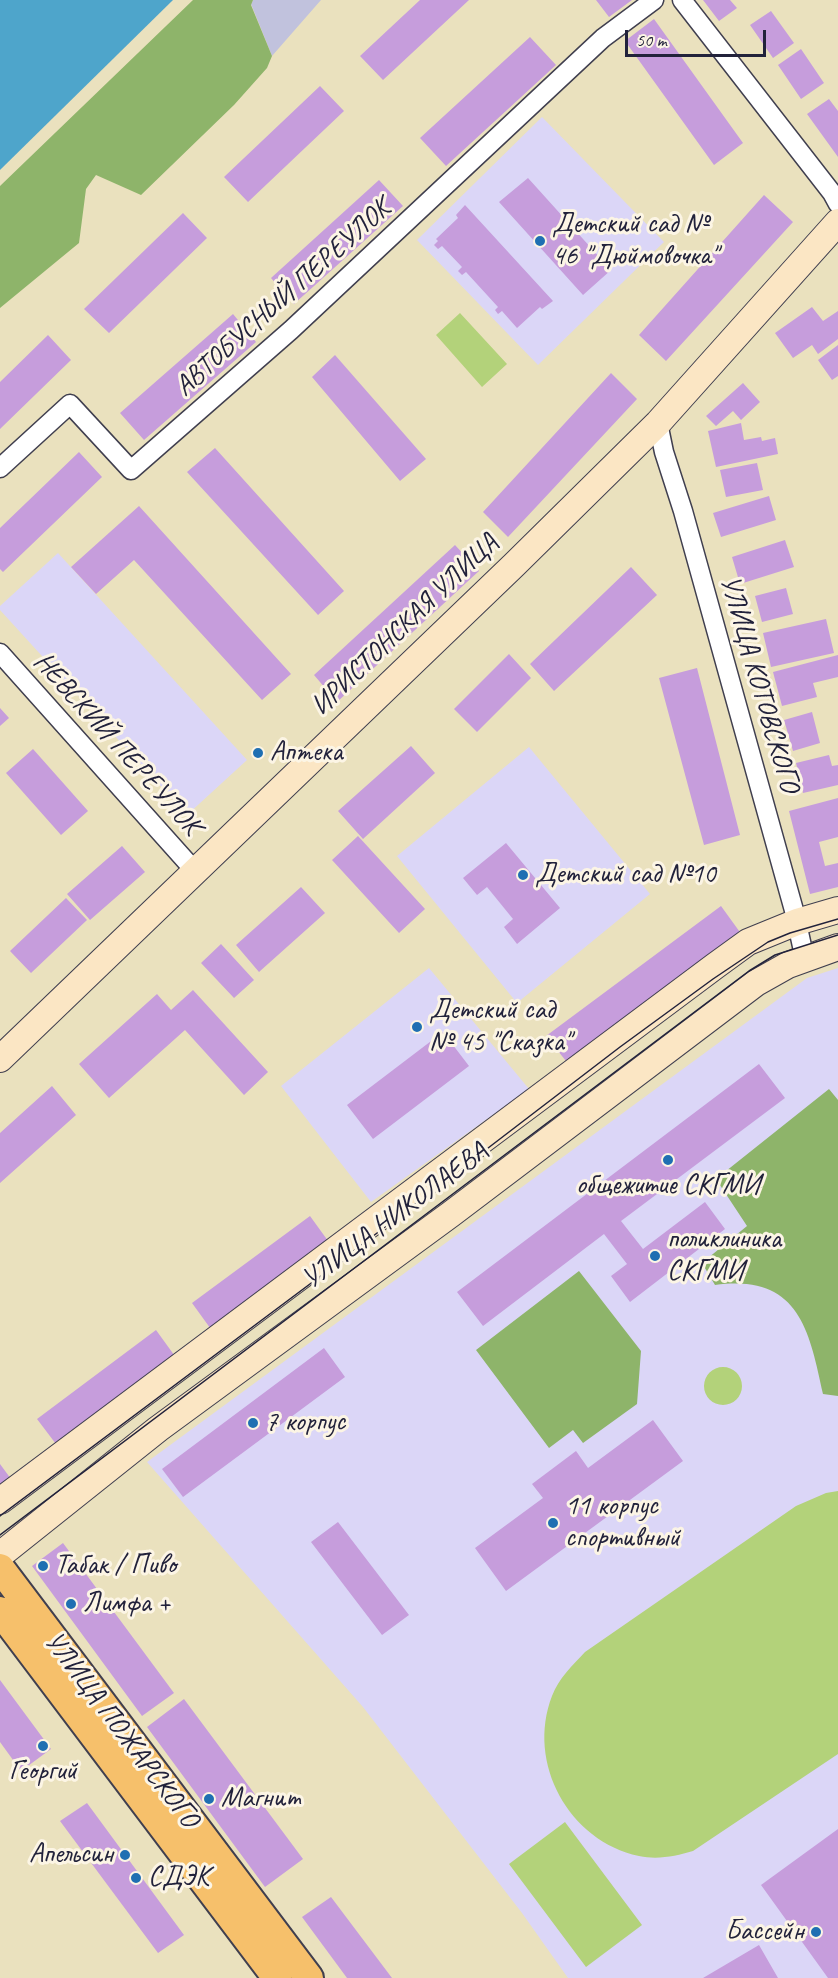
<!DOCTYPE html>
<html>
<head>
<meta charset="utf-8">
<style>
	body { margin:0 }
	#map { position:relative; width:838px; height:1978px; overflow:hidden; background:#eae1be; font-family:Caveat,sans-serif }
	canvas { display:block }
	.scale { position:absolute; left:625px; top:30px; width:141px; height:27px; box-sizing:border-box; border:3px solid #22223b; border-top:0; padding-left:8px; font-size:18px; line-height:21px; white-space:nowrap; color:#22223b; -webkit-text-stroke:4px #fcf5e5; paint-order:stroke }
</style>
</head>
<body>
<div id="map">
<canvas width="838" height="1978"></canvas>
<div class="scale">50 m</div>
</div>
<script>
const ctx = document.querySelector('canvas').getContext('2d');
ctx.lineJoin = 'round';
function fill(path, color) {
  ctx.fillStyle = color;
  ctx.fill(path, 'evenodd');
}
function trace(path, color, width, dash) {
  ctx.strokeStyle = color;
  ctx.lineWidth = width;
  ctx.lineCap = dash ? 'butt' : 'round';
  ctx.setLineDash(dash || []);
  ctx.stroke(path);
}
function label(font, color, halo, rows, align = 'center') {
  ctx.font = font + ' Caveat,sans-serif';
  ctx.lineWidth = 6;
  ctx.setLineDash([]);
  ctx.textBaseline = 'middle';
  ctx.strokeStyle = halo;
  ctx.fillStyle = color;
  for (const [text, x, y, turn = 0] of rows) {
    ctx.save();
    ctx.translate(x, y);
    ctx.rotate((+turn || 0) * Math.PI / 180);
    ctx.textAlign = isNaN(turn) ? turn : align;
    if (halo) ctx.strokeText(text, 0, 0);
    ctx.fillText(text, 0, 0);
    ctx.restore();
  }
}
fill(new Path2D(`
	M542 117 664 242 538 365 417 240Z
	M58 553 247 760 187 815 0 610V606Z
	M529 747 650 894 517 1003 397 856Z
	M429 968 529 1089 371 1202 281 1086Z
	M838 968V1978H568L522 1913 363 1707 147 1462 807 978Z`), '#dbd6f7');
fill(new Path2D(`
	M253 0H321L272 56 251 4Z`), '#c1c2dd');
fill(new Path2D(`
	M460 313 507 364 482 387 436 335Z
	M704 1386a19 19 0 1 1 38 0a19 19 0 1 1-38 0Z
	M838 1491V1754L693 1851C676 1856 658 1860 639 1856 569 1841 526 1763 552 1696 559 1678 572 1666 585 1652L796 1506 826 1493Z
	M565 1822 642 1925 586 1967 509 1864Z`), '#b3d27a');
fill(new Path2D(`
	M193 0H253L251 5 272 56 267 68 234 105 141 195 96 175 86 189 79 243 0 308V186Z
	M829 1089 838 1100V1396L823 1394C809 1328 798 1274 715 1285L702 1263 747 1226 716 1179Z
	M579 1271 641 1351 637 1404 583 1443 573 1430 549 1448 476 1350Z`), '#8eb46a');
fill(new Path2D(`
	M0 0H173L0 170Z`), '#4ea5cb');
fill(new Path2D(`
	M420 0H469L383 80 360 56Z
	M596 0H632L609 17Z
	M703 0H730L737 8 719 21Z
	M771 11 794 43 773 58 750 25Z
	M654 19 743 143 714 165 625 41Z
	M530 37 556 65 446 166 420 138Z
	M801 49 824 83 801 99 778 65Z
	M320 86 344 111 248 202 224 177Z
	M829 99 838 111V157L807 114Z
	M528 178 611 270 583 295 499 202Z
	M379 180 403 206 294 304 271 278Z
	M764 195 793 222 666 361 639 335Z
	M465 205 553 301 542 309 540 307 517 328 502 311 498 314 495 310 498 307 466 272 462 275 458 271 462 267 442 246 438 249 434 245 438 241 436 239 458 218 456 215Z
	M183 213 207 238 109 333 84 309Z
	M812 307 823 321 838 311V339L818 354 812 345 793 358 775 333Z
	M233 314 256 342 144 440 120 413Z
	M48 335 71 360 0 429V382Z
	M838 345V376L832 380 818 360Z
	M335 355 426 459 400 481 312 377Z
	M611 373 637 399 508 537 483 512Z
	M743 383 760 402 741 420 733 411 716 426 706 416Z
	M741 423 744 440 761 437 762 441 775 438 778 454 716 467 708 431Z
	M215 448 344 591 318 615 187 472Z
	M79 452 102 477 3 572 0 569V528Z
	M757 463 763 490 726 497 720 470Z
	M769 496 776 520 721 537 713 513Z
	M139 506 291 674 262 700 134 560 96 594 71 567Z
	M785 540 794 567 740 584 732 557Z
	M455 545 479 571 337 702 314 675Z
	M631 567 657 595 554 691 530 664Z
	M786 588 793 614 762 622 755 596Z
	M826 619 834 653 771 667 763 633Z
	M509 654 531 678 477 732 454 709Z
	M838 655V677L813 683 817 697 782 706 773 672Z
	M697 668 740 835 704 845 659 678Z
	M0 708 9 718 0 726Z
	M812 712 820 743 793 751 784 720Z
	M411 746 435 773 363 839 338 811Z
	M33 749 88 811 61 835 6 773Z
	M829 755 832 766 838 765V785L803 793 796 763Z
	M838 798V837L819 842 825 866 838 863V887L810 894 789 811Z
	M358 836 425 909 399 933 332 860Z
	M506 843 560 908 517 944 504 927 513 919 487 887 477 895 463 878Z
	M122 846 145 872 90 920 67 894Z
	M301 887 325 913 259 972 236 945Z
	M66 898 87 920 31 973 10 951Z
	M721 906 742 935 566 1061 546 1036Z
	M221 944 254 980 234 998 201 963Z
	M193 990 268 1072 244 1095 185 1030 109 1098 79 1064 157 994 171 1010Z
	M443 1032 469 1066 373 1139 347 1105Z
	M759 1064 785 1098 621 1221 643 1249 705 1202 725 1229 630 1302 611 1276 627 1264 604 1234 483 1326 457 1292Z
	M52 1086 76 1115 0 1183V1133Z
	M310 1216 331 1245 213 1332 192 1303Z
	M156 1330 177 1359 59 1448 37 1419Z
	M324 1348 345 1377 183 1497 162 1469Z
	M653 1420 683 1461 506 1591 475 1548 543 1498 532 1484 576 1451 588 1468Z
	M0 1464 11 1479 0 1486Z
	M338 1522 409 1615 382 1635 311 1542Z
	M63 1543 174 1693 142 1716 32 1566Z
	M0 1680 51 1749 21 1771 0 1742Z
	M184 1699 303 1859 265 1887 147 1727Z
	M87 1803 184 1935 158 1953 60 1821Z
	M838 1829V1978H828L761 1885Z
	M331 1897 392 1978H347L302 1917Z
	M759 1945 778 1978H703Z`), '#c69ddc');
const street = new Path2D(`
	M682 0 832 193 838 204
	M658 423 664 452 683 511 795 914 805 960
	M0 468 70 404 131 470 291 330 603 38 654 0
	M0 653 194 870`);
const secondary = new Path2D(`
	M0 1059 514 565 658 423 838 222
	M0 1501 715 966 748 942 797 922 838 910
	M0 1555 158 1429 451 1214 756 983 788 965 838 947`);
const primary = new Path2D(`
	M0 1568 309 1978
	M0 1611 277 1978`);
trace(street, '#403f4f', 21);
trace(secondary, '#403f4f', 28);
trace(primary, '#403f4f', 32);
trace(street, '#fff', 18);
trace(secondary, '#fbe6c4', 26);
trace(primary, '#f6c06b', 28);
trace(new Path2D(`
	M0 1516 334 1266 620 1047 713 979 768 942 790 933 838 919
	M0 1535 749 971 775 955 838 935`), '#22223b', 1.5);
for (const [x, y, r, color] of [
	[540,241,6,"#1f6fb2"],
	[258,753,6,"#1f6fb2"],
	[523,875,6,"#1f6fb2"],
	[417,1027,6,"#1f6fb2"],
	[668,1160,6,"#1f6fb2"],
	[655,1256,6,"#1f6fb2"],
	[253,1423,6,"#1f6fb2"],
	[553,1523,6,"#1f6fb2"],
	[43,1566,6,"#1f6fb2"],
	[71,1604,6,"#1f6fb2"],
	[43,1746,6,"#1f6fb2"],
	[209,1799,6,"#1f6fb2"],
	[125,1855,6,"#1f6fb2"],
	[136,1878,6,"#1f6fb2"],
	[816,1932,6,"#1f6fb2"]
]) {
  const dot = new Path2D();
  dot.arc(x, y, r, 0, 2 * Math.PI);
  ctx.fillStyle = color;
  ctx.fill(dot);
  trace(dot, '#fcf5e5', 2);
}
label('28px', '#22223b', '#fcf5e5', [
	["Детский сад №",552,225],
	["46 \"Дюймовочка\"",552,257],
	["Аптека",270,753],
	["Детский сад №10",535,875],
	["Детский сад",429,1011],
	["№ 45 \"Сказка\"",429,1043],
	["общежитие СКГМИ",668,1186,"center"],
	["поликлиника",667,1240],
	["СКГМИ",667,1272],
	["7 корпус",265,1423],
	["11 корпус",565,1507],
	["спортивный",565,1539],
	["Табак / Пиво",55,1566],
	["Лимфа +",83,1604],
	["Георгий",43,1772,"center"],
	["Магнит",221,1799],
	["Апельсин",113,1855,"right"],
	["СДЭК",148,1878],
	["Бассейн",804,1932,"right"]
], 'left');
label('28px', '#22223b', '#fcf5e5', [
	["АВТОБУСНЫЙ ПЕРЕУЛОК",283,298,-42],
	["ИРИСТОНСКАЯ УЛИЦА",405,625,-44],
	["УЛИЦА КОТОВСКОГО",759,684,74],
	["НЕВСКИЙ ПЕРЕУЛОК",117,744,48],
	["УЛИЦА НИКОЛАЕВА",395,1216,-37],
	["УЛИЦА ПОЖАРСКОГО",121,1730,53]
]);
</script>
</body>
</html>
